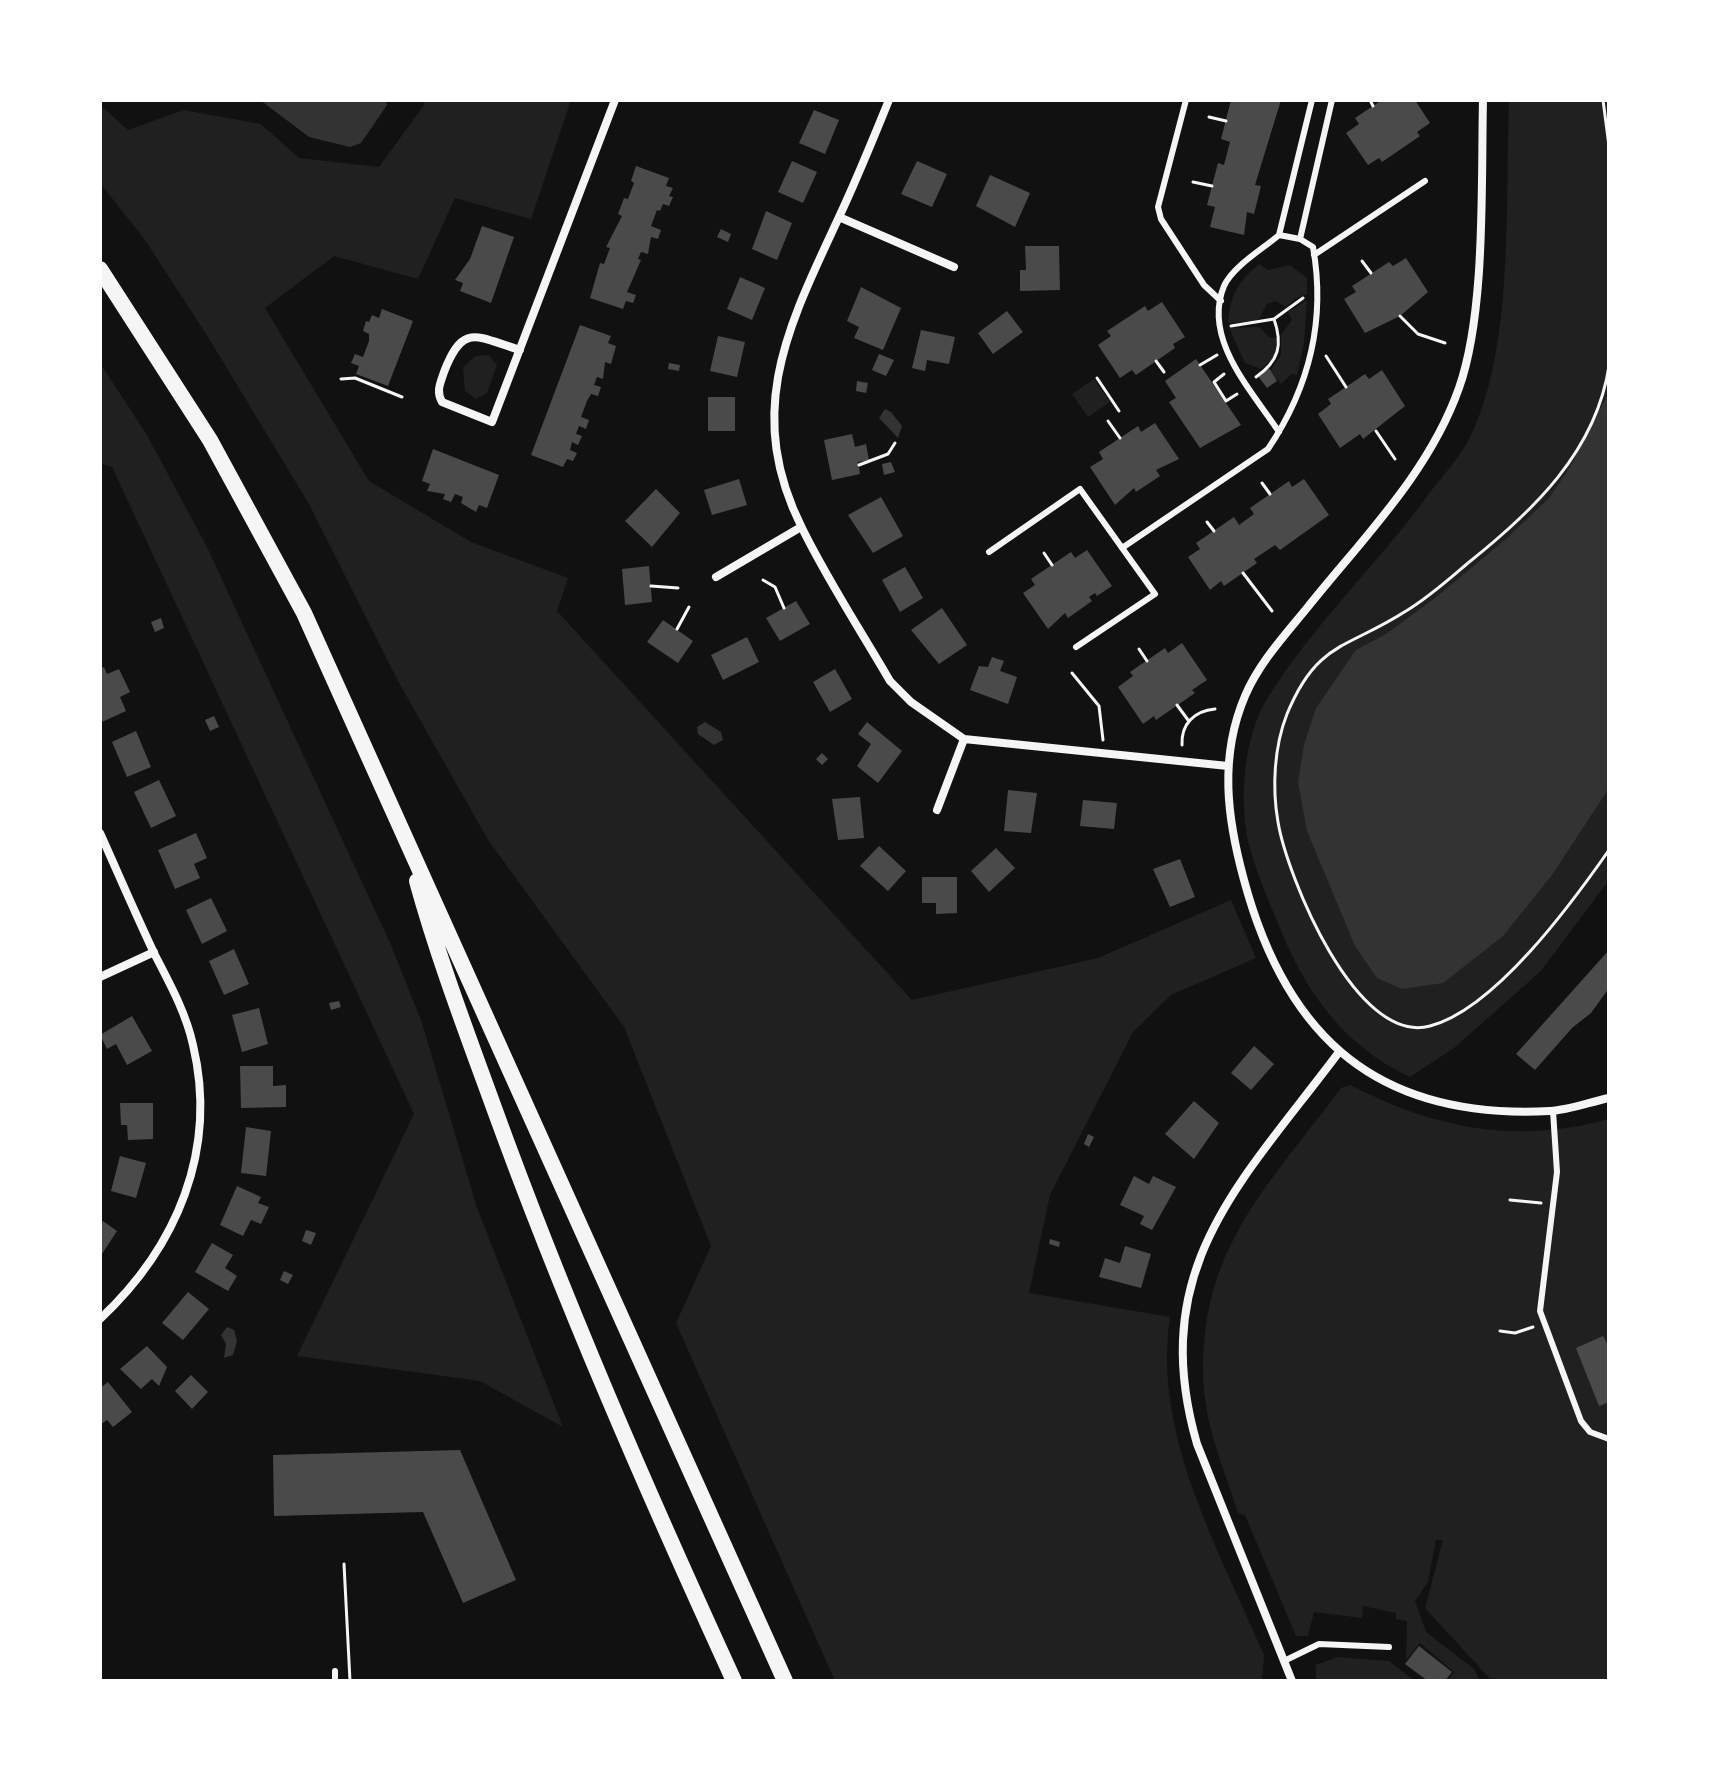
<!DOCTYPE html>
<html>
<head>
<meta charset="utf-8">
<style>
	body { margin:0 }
	#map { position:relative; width:1709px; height:1781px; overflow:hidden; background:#111; font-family:"Varela Round",sans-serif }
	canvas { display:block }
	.frame { position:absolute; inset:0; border:102px solid #fff; pointer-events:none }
</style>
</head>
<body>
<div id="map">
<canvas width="1709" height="1781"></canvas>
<div class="frame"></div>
</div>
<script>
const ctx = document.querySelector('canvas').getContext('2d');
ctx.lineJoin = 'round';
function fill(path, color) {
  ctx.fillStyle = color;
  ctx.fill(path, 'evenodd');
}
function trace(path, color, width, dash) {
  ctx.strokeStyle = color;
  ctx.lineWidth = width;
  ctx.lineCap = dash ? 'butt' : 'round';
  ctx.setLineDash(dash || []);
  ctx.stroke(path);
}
fill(new Path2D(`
	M423 100H571L531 219 455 198 418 279 334 256 265 308 369 481 471 542 568 578 557 611 912 1000 1098 958 1231 900 1256 958 1171 995 1133 1032 1050 1195 1029 1293 1170 1317C1152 1435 1219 1549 1264 1655L1262 1681H835L676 1323 711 1246 624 1027 488 840 397 679 309 504 208 337 145 240 100 183V105L128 130 183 110 261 124 299 158 379 167 424 105Z
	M1509 100H1609V880L1541 971 1454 1048 1410 1077C1342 1045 1304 990 1277 921 1266 895 1255 868 1248 841 1239 799 1244 736 1267 699 1311 627 1375 567 1425 499 1439 480 1457 461 1468 441 1515 352 1505 200 1509 100Z
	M1259 264 1268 270 1290 265 1307 278V294L1296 298 1286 307 1276 301 1267 304 1258 321 1228 323C1230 296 1238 281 1259 264Z
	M1307 300 1304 343 1297 375 1292 374 1281 384 1270 371 1281 354V335L1292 320 1288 312Z
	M1259 327 1270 338H1277L1275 356 1261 369 1245 363 1229 328Z
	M489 355 497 365 487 393 476 399 465 391 463 367 476 356Z
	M100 363 147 435 207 547 391 945 422 1023 477 1208 563 1427 480 1381 297 1356 414 1114 112 467 100 463Z
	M1094 379 1110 402 1088 417 1072 394Z
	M1350 1085C1434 1128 1515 1145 1609 1119V1681H1492L1425 1608 1443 1540H1436L1428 1582 1415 1601 1426 1632 1474 1669 1480 1681H1447L1454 1672 1420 1643 1406 1660 1407 1621 1396 1619V1613L1363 1606 1362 1618 1314 1612 1308 1636H1296L1245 1515 1238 1513C1226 1474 1207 1431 1204 1390 1195 1253 1266 1189 1341 1088Z
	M1338 1657 1389 1661 1415 1681 1316 1680V1665Z`), '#202020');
fill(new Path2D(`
	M260 100H386L387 105 361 143 350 147 309 137Z
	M1609 392V788L1552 875 1503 936 1443 983 1402 989 1377 978 1355 946 1307 831 1298 782 1304 745 1316 708 1356 650 1386 634 1435 598 1505 540 1549 498 1570 467Z
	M885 409 891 412 902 426 898 438 879 418Z
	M705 722 721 732 723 740 714 745 698 734 697 727Z
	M227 1327 234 1330 237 1341 233 1355 224 1358 226 1344 221 1335Z`), '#333');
fill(new Path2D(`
	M1231 100H1281L1255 185 1261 186 1254 214 1247 212 1244 235 1210 227 1215 207 1207 205 1218 163 1224 165 1230 142 1221 139Z
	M1382 100H1415L1430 123 1417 132 1420 136 1382 162 1379 158 1368 165 1346 133 1359 124 1355 118Z
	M814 110 839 120 825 154 799 143Z
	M792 161 817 172 803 203 778 192Z
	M917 161 947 174 932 207 901 194Z
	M636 166 669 178 666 186 673 188 669 196 673 197 669 206 663 204 660 211 657 210 651 226 661 230 658 239 651 237 648 254 641 252 638 259 641 260 627 292 636 295 633 303 626 301 623 309 590 298 600 263 604 264 610 248 606 247 622 216 618 214 624 198 628 199 634 183 631 181Z
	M990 175 1030 193 1015 227 976 206Z
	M766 211 792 223 777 260 752 249Z
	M482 226 514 237 491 303 460 291 463 283 455 280 470 259Z
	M721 229 731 234 728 242 717 237Z
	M1025 246H1059L1060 290 1020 291V270H1026Z
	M1406 258 1428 292 1400 316 1365 333 1344 299 1356 292 1352 286 1389 262 1393 266Z
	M740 277 765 288 752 320 727 309Z
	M861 287 901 308 883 350 854 338 859 327 847 321Z
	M1162 302 1185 337 1173 344 1175 348 1136 375 1132 370 1120 378 1098 345 1111 336 1107 331 1145 306 1148 311Z
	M382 309 413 321 388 386 356 374 359 366 351 363 355 354 363 357 369 341V334L363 331 366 321 369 322 372 315 379 318Z
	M1007 311 1023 332 993 354 978 333Z
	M580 325 611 336 608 343 616 346 611 364 605 362 603 379 597 377 594 385 601 387 598 396 591 394 587 401 581 417 589 420 586 429 579 426 576 434 582 436 578 445 572 442 570 450 577 453 573 461 567 459 563 467 531 455Z
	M921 330 955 337 949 364 927 360 925 371 912 368Z
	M718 336 745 342 737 377 710 371Z
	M879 354 894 360 886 376 872 370Z
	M1196 359 1241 425 1200 448 1169 402 1176 398 1165 381Z
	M669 363 680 365 679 371 668 369Z
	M1269 368 1277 381 1267 388 1258 376Z
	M1382 370 1405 406 1363 439 1360 434 1340 448 1318 414 1331 404 1328 399 1346 387 1365 374 1369 379Z
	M857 381 868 383 866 393 856 391Z
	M708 397H735V431H708Z
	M1155 423 1179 459 1156 470 1160 476 1136 492 1134 488 1115 505 1090 467 1103 459 1099 452 1138 426 1141 432Z
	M852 434 855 447 866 444 869 460 858 462 860 474 832 480 824 440Z
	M433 449 499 475 487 508 479 505 476 512 461 503 463 497 455 494 451 502 443 499 445 494 427 491 430 484 422 481Z
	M891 462 895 472 884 475 882 464Z
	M739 479 747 505 712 515 704 490Z
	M1304 479 1329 515 1280 550 1275 545 1254 559 1257 563 1224 586 1221 581 1210 590 1188 557 1200 549 1196 543 1234 517 1239 525 1254 514 1250 508 1289 481 1292 487Z
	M656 489 680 513 652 547 625 521Z
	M881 497 903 536 873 553 848 515Z
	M1087 550 1112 586 1097 596 1095 593 1089 597 1092 601 1068 618 1065 613 1048 629 1023 593 1035 585 1031 579 1071 552 1075 558Z
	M649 566 652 602 625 605 622 569Z
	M905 567 923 598 900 612 882 580Z
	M796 601 810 624 780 641 766 618Z
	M942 608 967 645 939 664 911 630Z
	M161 618 164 628 155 632 151 622Z
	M663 620 693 641 678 663 647 642Z
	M747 637 759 662 723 680 711 655Z
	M1182 643 1207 680 1192 690 1195 693 1156 720 1154 716 1143 724 1118 687 1133 676 1130 672 1165 648 1168 653Z
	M992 657 1004 661 1000 671 1017 677 1008 704 970 690 979 666 988 667Z
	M104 667 107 674 119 669 130 692 120 697 126 711 102 722 100 669Z
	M835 669 852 699 830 712 813 682Z
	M214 716 219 727 210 731 205 720Z
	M867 722 902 751 878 783 857 766 871 744 858 734Z
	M136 731 151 767 127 777 112 742Z
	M822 753 828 759 822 765 816 759Z
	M159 780 176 816 151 828 134 792Z
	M1008 790 1037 793 1031 833 1004 831Z
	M860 797 864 838 838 840 832 799Z
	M1083 800 1117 803 1114 829 1080 826Z
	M196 833 207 858 194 864 200 878 175 889 158 850Z
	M879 846 906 871 888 891 860 866Z
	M996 848 1015 868 989 892 971 871Z
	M1180 859 1195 897 1170 907 1153 869Z
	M922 877H957V913L936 914V903H922Z
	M211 898 227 931 202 944 186 910Z
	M234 949 249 984 224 995 209 961Z
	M1609 950V988L1591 1013 1572 1028 1535 1070 1516 1054Z
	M339 1001 341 1007 331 1010 329 1003Z
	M259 1008 268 1044 242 1052 232 1015Z
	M132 1016 152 1051 127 1065 116 1044 107 1049 100 1035Z
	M1254 1046 1274 1064 1251 1090 1231 1073Z
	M240 1066H273V1086L286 1085V1107L241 1108Z
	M1194 1101 1219 1123 1194 1159 1165 1134Z
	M120 1103H153V1139L128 1140 127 1125H121Z
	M246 1127 271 1131 266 1176 241 1173Z
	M1088 1134 1094 1137 1089 1147 1084 1144Z
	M120 1156 146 1163 136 1198 111 1191Z
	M1134 1176 1149 1184 1153 1176 1176 1187 1152 1230 1140 1224 1144 1216 1120 1205Z
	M237 1186 261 1197 258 1203 269 1207 261 1224 251 1220 243 1236 220 1225Z
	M100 1219 117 1231 100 1257Z
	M306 1230 316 1233 311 1245 302 1241Z
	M1050 1239 1060 1242 1059 1247 1049 1244Z
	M212 1243 233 1255 225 1268 237 1276 228 1291 195 1272Z
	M1125 1246 1151 1254 1141 1288 1099 1277 1105 1258 1120 1263Z
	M284 1271 293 1275 288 1284 280 1280Z
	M188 1292 209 1309 183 1340 162 1323Z
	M1603 1336 1609 1347V1402L1599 1406 1576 1348Z
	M147 1346 167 1367 159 1386 152 1379 141 1389 120 1369Z
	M191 1375 208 1392 192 1409 175 1391Z
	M108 1382 132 1412 113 1427 107 1420 100 1425V1388Z
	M460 1450 516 1580 463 1603 423 1512 274 1516 273 1455Z
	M1419 1646 1452 1672 1445 1681H1428L1405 1664Z`), '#4a4a4a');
trace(new Path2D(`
	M1370 100 1373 106
	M1603 100 1609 146
	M1209 117 1226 121
	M1193 182 1212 186
	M1362 261 1371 273
	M1400 316 1418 334 1445 343
	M1231 326 1274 319 1303 298
	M1326 356 1346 387
	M1156 361 1164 372
	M1200 365 1217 355
	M1609 366C1596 452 1532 512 1468 563 1448 580 1428 598 1406 611 1347 649 1317 641 1287 714 1274 747 1272 788 1278 822 1287 876 1356 1046 1430 1026 1495 1009 1572 903 1609 850
	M1224 374 1214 382 1226 401 1237 394
	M1256 377C1279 361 1283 345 1274 319
	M1097 378 1119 411
	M341 379 355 378 402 397
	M1108 421 1120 438
	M1376 431 1395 459
	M859 465 888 454 895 443
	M1262 483 1270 494
	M1207 522 1214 531
	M1044 553 1052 565
	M1243 573 1272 611
	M763 580 775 587 784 608
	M651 586 678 588
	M677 629 689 607
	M1139 649 1147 661
	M1072 673 1099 706 1103 740
	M1177 705 1188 720
	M1182 745C1181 724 1194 711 1215 709
	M1510 1200 1541 1203
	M1500 1331 1515 1333 1533 1327
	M344 1564 350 1681`), '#f5f5f5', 3);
trace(new Path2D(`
	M1186 100 1158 207 1161 219 1204 285 1221 301
	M1279 235 1312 100
	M1300 239 1332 100
	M1314 255 1425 181
	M1122 548 1268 449C1309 388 1326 320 1313 247L1300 239 1279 235C1263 249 1233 266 1224 286 1202 339 1252 391 1279 432
	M989 552 1080 489 1155 594 1076 647
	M1553 1111 1557 1172 1540 1311 1581 1421 1590 1432 1609 1439
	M1284 1661 1319 1644 1389 1647
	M335 1681V1671`), '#f5f5f5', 6);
trace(new Path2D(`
	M889 100C873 139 857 179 839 217 789 325 743 410 802 528 828 581 861 631 890 681L911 702 964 739 1228 766
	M1483 100C1481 182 1486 312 1459 388 1429 473 1363 538 1307 608 1285 635 1259 663 1245 696 1219 757 1227 818 1244 880 1287 1040 1380 1120 1550 1111 1569 1110 1590 1102 1609 1098
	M839 217 954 267
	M520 350C477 337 463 322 444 372 440 384 436 391 442 402L492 422 615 100
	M716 577 801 527
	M937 810 964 739
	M100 833C118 873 136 915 155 955 170 984 186 1013 193 1045 218 1150 177 1247 100 1319
	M100 977 154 952
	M1292 1681 1197 1444C1146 1267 1241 1183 1339 1052`), '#f5f5f5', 8);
trace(new Path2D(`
	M100 269 210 440 304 613 785 1681
	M417 881C438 957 466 1031 493 1105 564 1301 647 1491 734 1681`), '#f5f5f5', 16);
</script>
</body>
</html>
